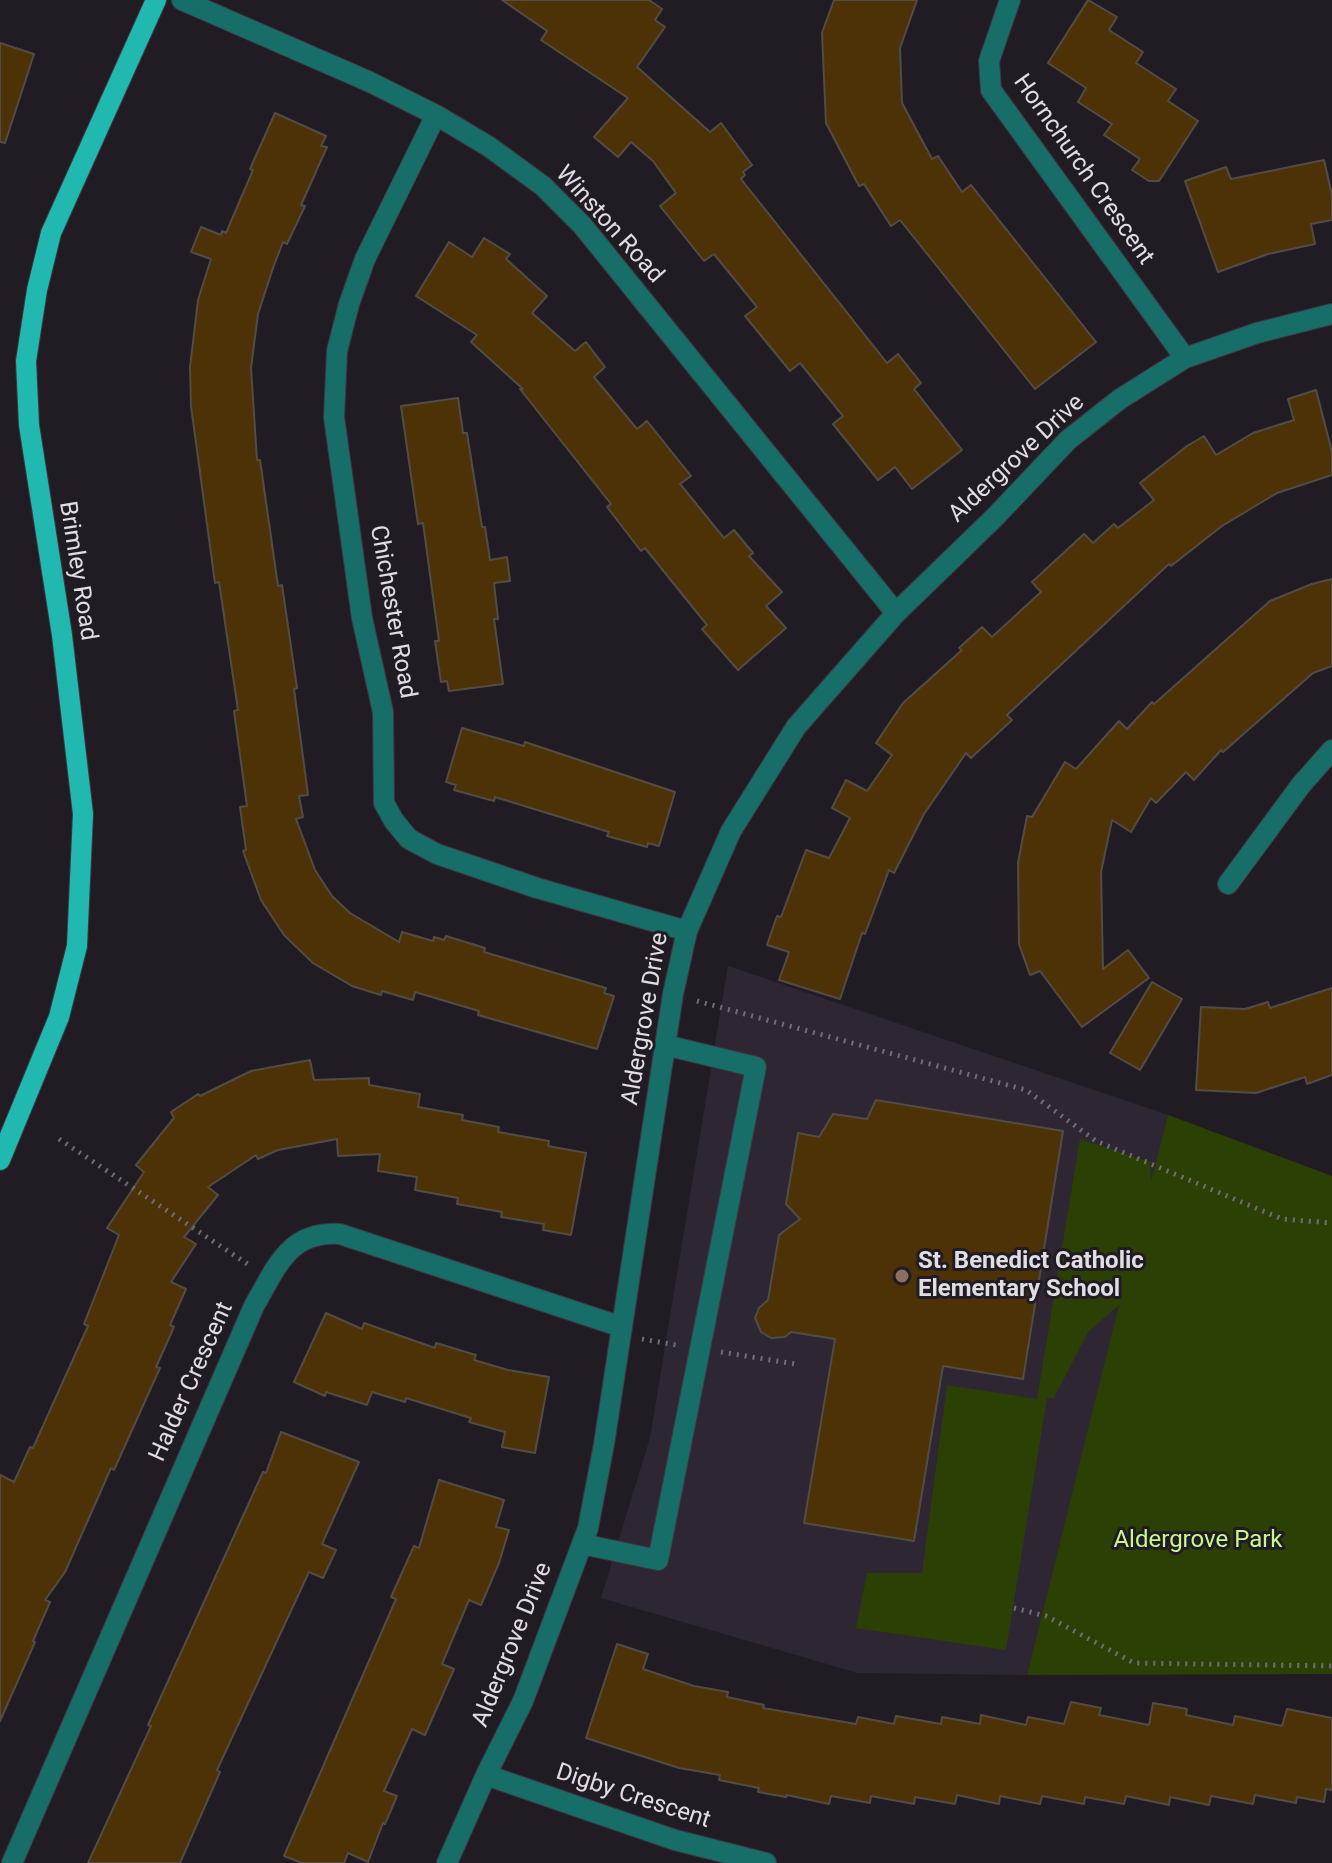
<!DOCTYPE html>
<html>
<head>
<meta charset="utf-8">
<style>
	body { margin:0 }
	canvas { display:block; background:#211c24 }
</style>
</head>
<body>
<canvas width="1332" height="1863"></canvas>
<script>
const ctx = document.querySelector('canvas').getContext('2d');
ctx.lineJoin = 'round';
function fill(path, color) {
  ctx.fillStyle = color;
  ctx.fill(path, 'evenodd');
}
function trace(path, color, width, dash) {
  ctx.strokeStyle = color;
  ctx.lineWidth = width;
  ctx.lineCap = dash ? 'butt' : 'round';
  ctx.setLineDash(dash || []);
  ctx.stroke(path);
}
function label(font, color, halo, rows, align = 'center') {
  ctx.font = font + ' Roboto,sans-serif';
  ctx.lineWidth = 6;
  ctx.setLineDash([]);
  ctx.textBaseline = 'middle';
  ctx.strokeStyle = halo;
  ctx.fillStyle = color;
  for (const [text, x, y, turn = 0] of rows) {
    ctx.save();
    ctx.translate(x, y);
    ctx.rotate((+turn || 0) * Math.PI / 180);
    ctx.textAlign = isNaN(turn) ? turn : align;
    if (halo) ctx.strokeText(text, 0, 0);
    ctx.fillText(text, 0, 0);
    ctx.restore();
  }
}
fill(new Path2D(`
	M728 966 1168 1115 1027 1675 858 1673 601 1598 650 1438Z`), '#2e2733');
fill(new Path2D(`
	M1168 1115 1332 1176V1674L1027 1675 1119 1305 1088 1332 1054 1398H1047L1006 1650 856 1628 867 1573H922L947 1385 1037 1399 1080 1139 1150 1162 1151 1181Z`), '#2b4005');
const building = new Path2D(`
	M502 0H649L662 9 655 20 665 27 637 67 710 132 721 123 752 165 743 172 745 175 741 179 887 363 898 354 921 383 914 389 962 450 912 489 895 467 878 480 833 424 843 416 800 363 790 371 745 316 757 307 714 254 704 261 660 206 676 193 653 161 631 142 618 157 594 137 628 98 541 40 547 31Z
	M834 0H917L900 48 902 103 932 159 938 156 962 192 971 185 1096 342 1035 389 900 220 891 226 864 184 859 186 826 123 822 33Z
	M1088 0 1117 17 1109 30 1143 52 1136 63 1176 89 1168 101 1198 121 1159 181H1149L1132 170 1140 159 1104 135 1112 124 1078 102 1086 88 1048 63Z
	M0 43 34 54 5 143 0 142Z
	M275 113 326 136 321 146 327 147 301 205 305 206 287 244 283 242 273 268 258 314 251 368 257 460H260L278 586 282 585 297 688 294 689 308 795 299 796 303 817 296 819 315 870 332 896 350 913 399 942 402 932 433 941 434 937 444 940 446 936 485 948 484 952 606 988 604 993 614 996 597 1049 478 1015 479 1011 415 992 413 1000 382 991 381 995 352 986 313 963 284 935 261 900 243 851 246 850 240 807 247 806 234 711 238 710 219 582 215 583 191 406 190 367 198 300 211 259 191 252 201 227 221 235 222 231 226 233 253 170 250 169Z
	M1324 160 1332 195V220L1311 224 1315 244 1268 254 1218 272 1185 181 1226 167 1231 179Z
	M484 238 510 254 506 259 547 296 532 313 575 351 586 342 605 367 594 377 637 429 647 421 691 476 680 484 724 538 734 530 753 553 749 556 782 592 766 606 786 628 738 670 702 629 707 625 645 548 641 551 607 507 611 504 520 389H523L471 342 477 335 416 296 449 242 472 257Z
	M1316 390 1332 452V475L1277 493 1222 526 1171 566 1169 564 1007 715 1012 720 971 758 966 753 924 814 894 873 889 870 865 934 862 933 840 999 779 980 789 952 767 945 777 916 781 917 806 850 829 858 850 818 832 808 846 780 867 791 892 755 876 743 903 703 962 650 959 648 982 627 992 637 1041 592 1032 582 1084 534 1093 543 1114 524 1118 528 1154 500 1140 483 1187 446 1204 436 1216 455 1253 433 1294 420 1288 399Z
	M458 398 463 433H467L482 527H485L490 560 507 557 510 581 494 583 498 619H494L503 684 449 691 447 681 441 682 435 641H439L423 523 418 524 401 406Z
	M1332 579V666L1313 673 1223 752 1221 750 1194 780 1186 772 1156 803 1151 798 1131 832 1112 820 1101 872 1103 969 1128 950 1149 978 1082 1027 1040 971 1030 975 1019 944 1018 863 1027 816 1032 817 1065 762 1076 769 1119 721 1127 729 1152 702 1154 704 1270 601 1312 584Z
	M462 728 524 746 525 742 675 792 659 846 648 843 647 847 607 836 609 832 495 797 494 801 454 790 456 785 446 782Z
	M1152 982 1182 999 1140 1070 1110 1053Z
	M1332 988V1075L1307 1084 1305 1077 1256 1093 1196 1090 1201 1007 1245 1009 1268 1002 1270 1008Z
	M310 1060 314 1080 369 1078V1085L420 1094 418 1107 463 1115 462 1120 499 1127 498 1132 549 1141 548 1146 586 1153 571 1235 543 1230 544 1224 501 1217 502 1212 457 1204 458 1198 415 1190 417 1177 378 1171 380 1154 338 1156 337 1139 278 1150 258 1159 256 1155 208 1187 218 1195 184 1237 196 1244 171 1282 186 1289 170 1325 174 1327 156 1367 160 1368 114 1470 111 1468 65 1572 45 1600 50 1602 33 1641 35 1642 0 1721V1475L14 1482 30 1447 33 1448 88 1326 84 1324 119 1235 107 1228 144 1172 136 1165 174 1118 171 1112 198 1094 200 1096 251 1071Z
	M876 1100 1063 1131 1023 1379 943 1366 914 1541 804 1523 835 1339 791 1332 785 1337 771 1338 761 1332 755 1318 759 1308 768 1300 779 1235 800 1219 786 1204 798 1133 819 1137 833 1114 867 1119Z
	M326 1313 362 1329 364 1323 435 1348 436 1343 476 1355 474 1360 508 1370 549 1377 535 1453 502 1447 505 1432 469 1422 471 1418 406 1398 405 1402 372 1392 367 1405 326 1392 325 1396 294 1382Z
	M281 1432 359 1462 322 1544 336 1550 323 1578 309 1572 217 1770 220 1772 180 1863H88L151 1726 148 1725 159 1701 263 1472 266 1473Z
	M439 1480 504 1500 496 1527 509 1530 499 1563 481 1605 469 1600 442 1664 454 1669 425 1735 412 1729 384 1791 397 1796 385 1824 383 1823 368 1862 348 1853 344 1863H302L284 1856 396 1599 391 1597 414 1546 419 1548Z
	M617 1644 648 1654 643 1669 694 1686 728 1692 727 1697 764 1705 763 1708 856 1724 858 1717 894 1724 896 1716 941 1724 942 1717 980 1724 981 1715 1026 1725 1028 1717 1064 1724 1071 1702 1101 1708 1099 1715 1149 1725 1153 1703 1187 1709 1186 1715 1233 1725 1235 1716 1282 1726 1287 1709 1332 1718V1790L1326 1789 1324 1802 1297 1797 1296 1803 1255 1795 1253 1804 1211 1796 1209 1805 1170 1797 1169 1805 1126 1796 1124 1804 1085 1797 1084 1804 1042 1796 1040 1804 1000 1796 999 1804 957 1795 955 1804 915 1797 914 1804 871 1796 870 1803 831 1796 829 1804 787 1795 786 1797 758 1792 759 1788 719 1780 720 1775 679 1768 586 1738Z`);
fill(building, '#4d3207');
trace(building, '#524c44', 2);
const minor = new Path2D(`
	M182 0 370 82 436 115 488 146 543 186 582 225 896 613
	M1010 0 989 61 991 90 1185 358
	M436 115 365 259 349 304 337 351 334 417 362 618 383 712 384 803 394 821 409 839 437 854 537 888 687 931
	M1228 884 1301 785 1332 750
	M582 1544 658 1560 756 1067 665 1045
	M486 1775 675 1840 766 1863
	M12 1863 254 1306C277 1267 288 1231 340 1234L622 1327
	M447 1863 486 1775 523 1701 588 1528 604 1444 673 994 687 931 731 831 796 727 896 613 995 517 1068 440 1120 399 1185 358 1257 333 1332 314`);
const major = new Path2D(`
	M0 1160 59 1017 77 946 83 814 62 635 29 425 26 361 37 290 51 233 156 0`);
trace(minor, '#3c373f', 22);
trace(major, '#3c373f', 22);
trace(new Path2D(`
	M697 1001 1026 1090 1096 1141 1282 1219 1332 1223
	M59 1139 249 1265
	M642 1339 676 1345
	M721 1352 795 1364
	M1014 1608 1046 1616 1134 1663 1332 1666`), '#716d74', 5, [2, 6]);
trace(minor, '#176d68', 20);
trace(major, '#20b8af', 20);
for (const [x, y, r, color] of [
	[902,1276,8,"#8d6e63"]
]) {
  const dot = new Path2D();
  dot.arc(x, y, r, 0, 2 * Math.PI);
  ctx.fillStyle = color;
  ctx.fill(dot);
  trace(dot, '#211c24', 3);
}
label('24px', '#e0dde3', '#211c24', [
	["Hornchurch Crescent",1083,170,55],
	["Winston Road",609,225,48],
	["Aldergrove Drive",1017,459,-43],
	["Brimley Road",77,571,81],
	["Chichester Road",392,612,80],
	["Aldergrove Drive",646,1019,-80],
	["Halder Crescent",192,1382,-66],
	["Aldergrove Drive",513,1645,-68],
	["Digby Crescent",633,1797,18]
]);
label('bold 24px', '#e0dde3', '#211c24', [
	["St. Benedict Catholic",918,1262],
	["Elementary School",918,1290]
], 'left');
label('24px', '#c7f78d', '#211c24', [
	["Aldergrove Park",1198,1541]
]);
</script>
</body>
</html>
